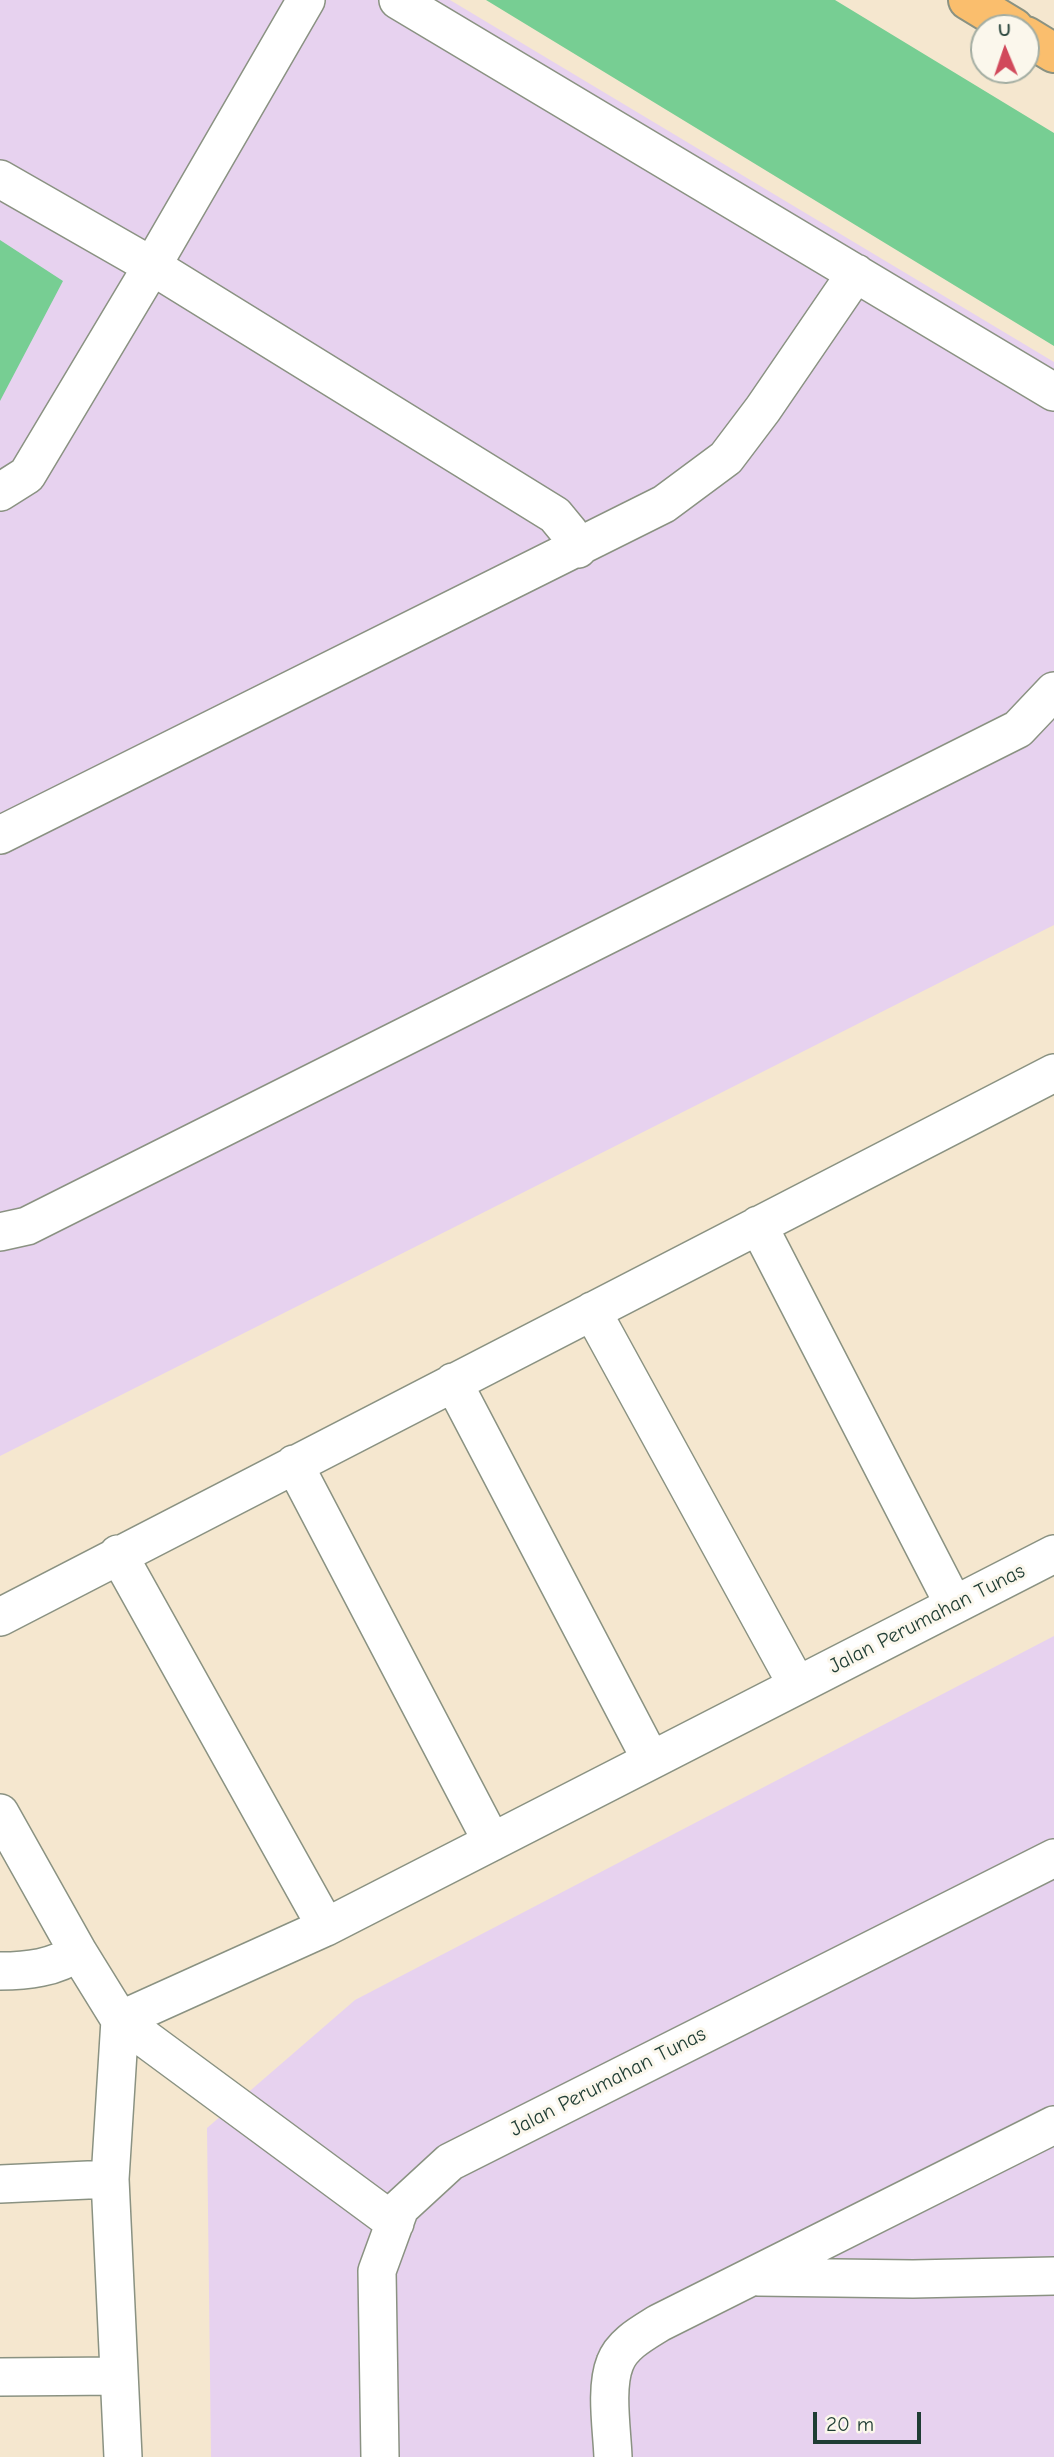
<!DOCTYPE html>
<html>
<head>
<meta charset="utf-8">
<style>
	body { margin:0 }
	#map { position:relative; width:1054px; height:2457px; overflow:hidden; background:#f5e7cf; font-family:"Comic Neue",sans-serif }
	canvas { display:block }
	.north { position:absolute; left:970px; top:14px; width:70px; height:70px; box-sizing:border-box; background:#fbf7ec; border:2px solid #a3ada2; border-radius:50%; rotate:358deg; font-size:19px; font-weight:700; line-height:28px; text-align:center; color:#1f3d34 }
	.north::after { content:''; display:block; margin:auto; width:24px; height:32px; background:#d1495b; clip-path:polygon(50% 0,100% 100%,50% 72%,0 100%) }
	.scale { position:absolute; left:813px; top:2412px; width:108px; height:32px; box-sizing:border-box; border:4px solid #1f3d34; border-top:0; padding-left:9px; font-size:21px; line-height:24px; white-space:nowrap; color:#1f3d34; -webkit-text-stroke:5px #fbf7ec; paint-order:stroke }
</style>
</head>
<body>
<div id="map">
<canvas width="1054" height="2457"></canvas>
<div class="north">U</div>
<div class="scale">20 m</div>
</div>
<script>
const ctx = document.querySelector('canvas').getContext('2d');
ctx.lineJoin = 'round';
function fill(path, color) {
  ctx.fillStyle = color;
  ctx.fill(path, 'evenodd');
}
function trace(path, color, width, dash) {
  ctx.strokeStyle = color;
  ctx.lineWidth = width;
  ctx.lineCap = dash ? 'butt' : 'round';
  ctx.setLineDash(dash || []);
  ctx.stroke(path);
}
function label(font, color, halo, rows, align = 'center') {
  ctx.font = font + ' "Comic Neue",sans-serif';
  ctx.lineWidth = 6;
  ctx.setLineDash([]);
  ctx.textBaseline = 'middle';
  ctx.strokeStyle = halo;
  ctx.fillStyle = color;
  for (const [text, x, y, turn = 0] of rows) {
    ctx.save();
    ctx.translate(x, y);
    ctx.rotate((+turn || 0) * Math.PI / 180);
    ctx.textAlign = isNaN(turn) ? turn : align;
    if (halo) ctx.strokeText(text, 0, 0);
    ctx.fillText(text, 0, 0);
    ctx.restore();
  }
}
fill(new Path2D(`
	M0 0H450L1054 362V925L0 1456Z
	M1054 1636V2457H211L207 2128 355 2000Z`), '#e7d2ef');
fill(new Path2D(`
	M486 0H835L1054 133V346Z
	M0 240 63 281 0 401Z`), '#77ce93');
const minor = new Path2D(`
	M398 0 1054 392
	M0 179 152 266 555 515 569 532 578 549
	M0 492 27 475 152 266 306 0
	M0 835 664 504 726 458 763 409 856 273
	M758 1225 954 1605
	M0 1232 27 1226 1018 729 1054 691
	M592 1311 797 1685
	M453 1382 651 1760
	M294 1464 492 1842
	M118 1554 326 1927
	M0 1617 1054 1073
	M0 1813 78 1952
	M0 1971C27 1971 55 1968 78 1952L120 2020 395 2223
	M0 2184 110 2179
	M758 2277 913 2279 1054 2276
	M0 2377 119 2376
	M123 2457 110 2179 120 2020 326 1927 1054 1554
	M380 2457 377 2271 400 2208 450 2162 1054 1858
	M613 2457C612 2430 605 2388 615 2363 622 2344 643 2333 659 2323L1054 2125`);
const highway = new Path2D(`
	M968 0 1014 28
	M1026 36 1054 53`);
trace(minor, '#8a9282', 40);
trace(highway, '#8a9282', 42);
trace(minor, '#fff', 37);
trace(highway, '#fabe6d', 38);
label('21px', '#1f3d34', '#fbf7ec', [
	["Jalan Perumahan Tunas",927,1619,-27],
	["Jalan Perumahan Tunas",608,2082,-27]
]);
</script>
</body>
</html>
